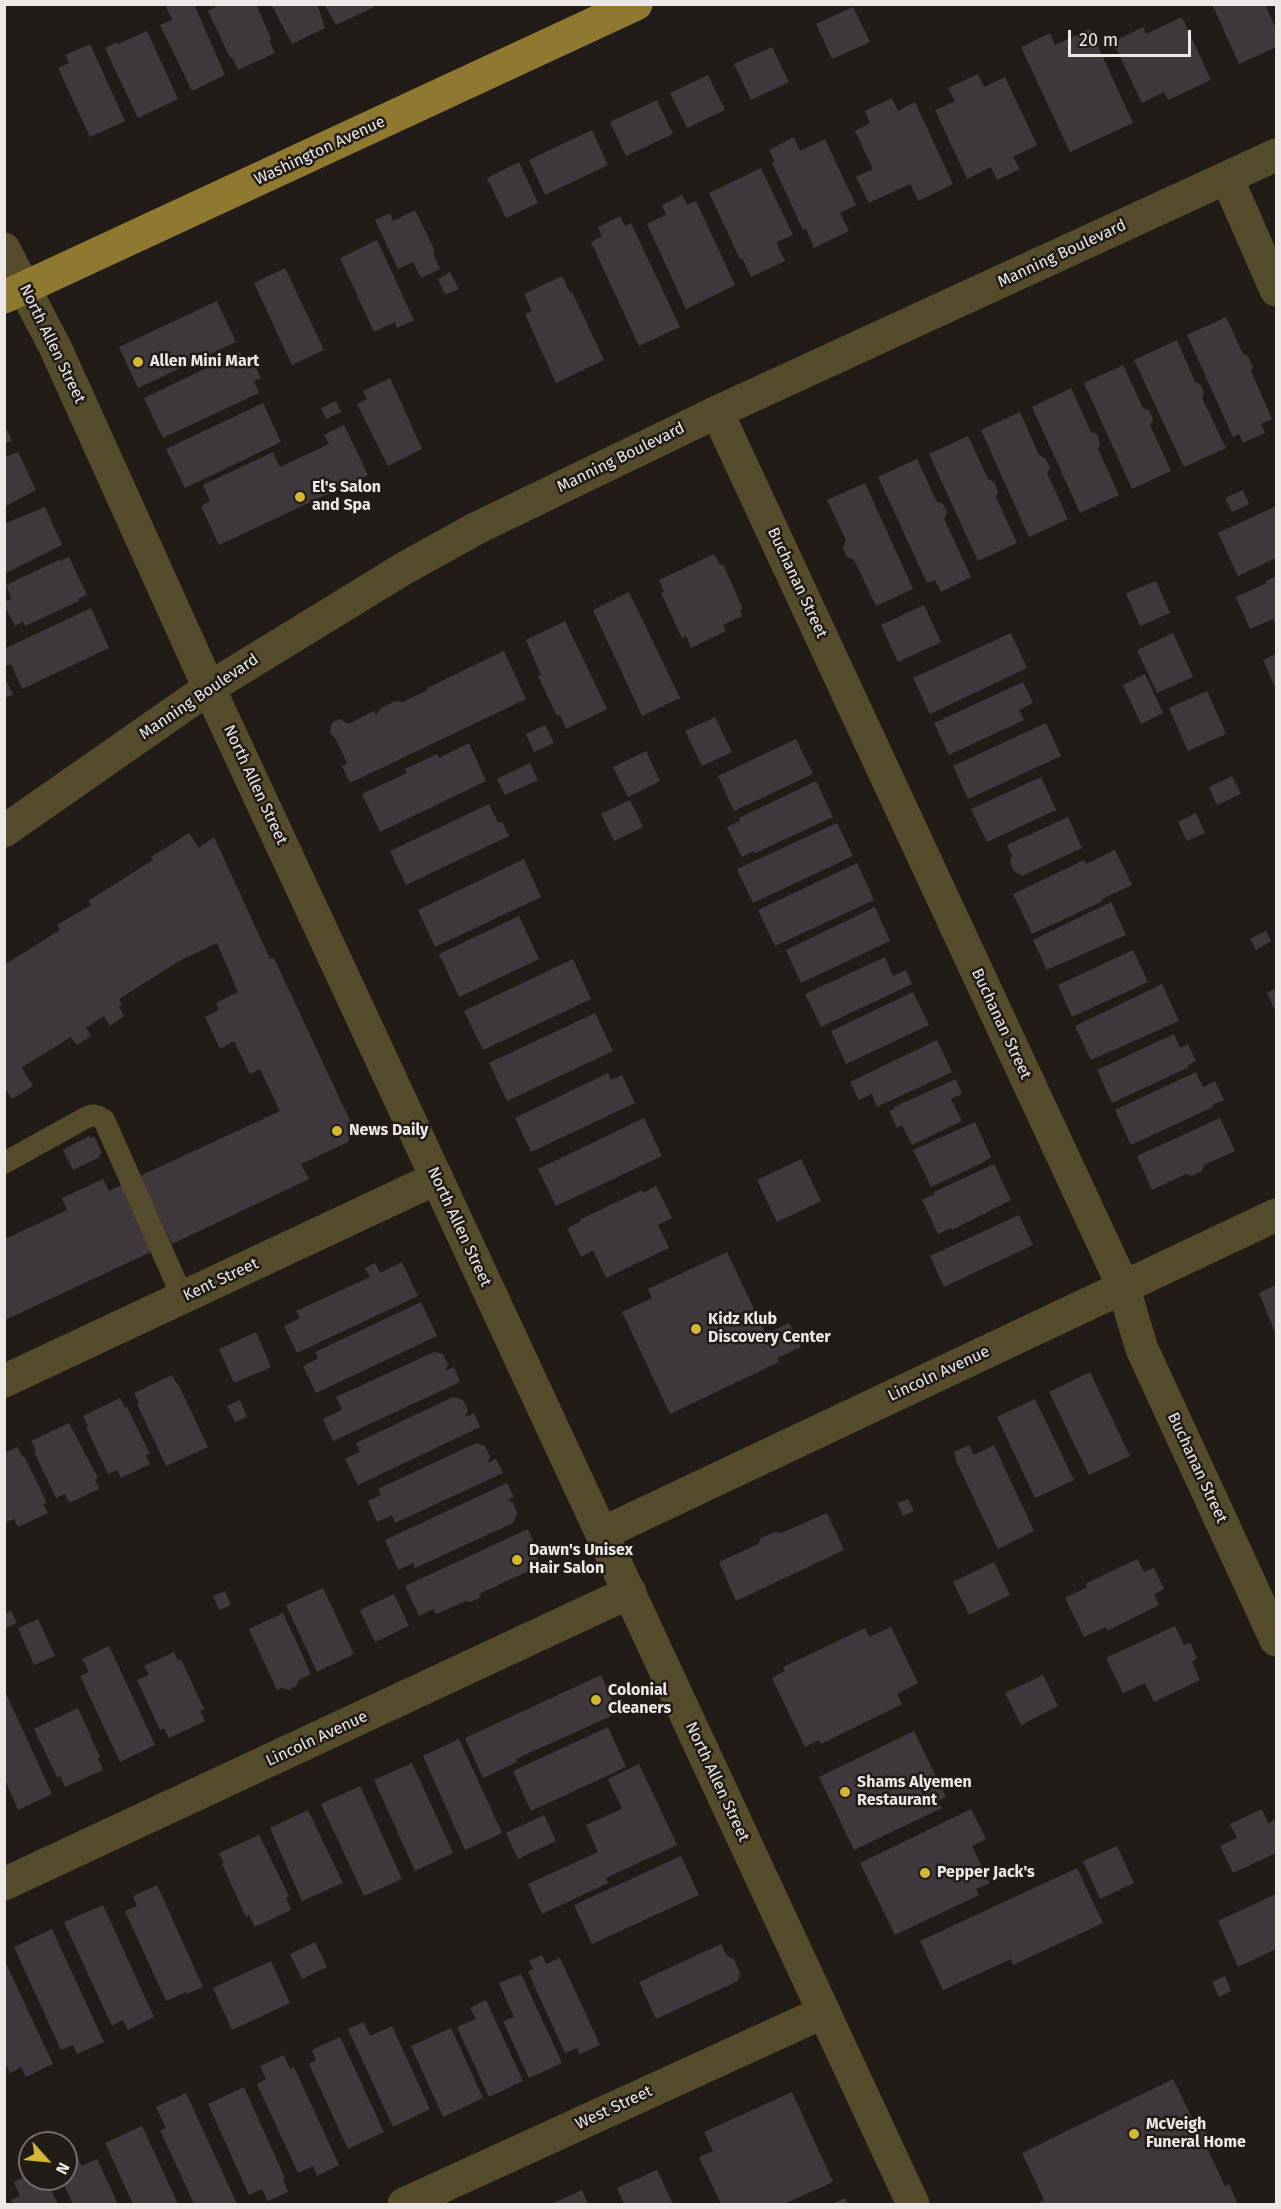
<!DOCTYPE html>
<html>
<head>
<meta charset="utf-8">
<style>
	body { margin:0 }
	#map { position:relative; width:1281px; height:2209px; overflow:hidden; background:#211c17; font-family:"Fira Sans",sans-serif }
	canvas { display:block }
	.frame { position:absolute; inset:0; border:6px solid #ece8e5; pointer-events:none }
	.north { position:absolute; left:18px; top:2131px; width:60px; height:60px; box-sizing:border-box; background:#211c17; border:2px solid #726e69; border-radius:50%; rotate:117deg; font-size:16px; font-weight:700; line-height:24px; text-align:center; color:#ece8e5 }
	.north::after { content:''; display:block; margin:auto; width:21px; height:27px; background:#d4b635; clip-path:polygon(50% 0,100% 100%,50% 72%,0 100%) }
	.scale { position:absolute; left:1068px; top:30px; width:123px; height:27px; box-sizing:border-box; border:3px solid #ece8e5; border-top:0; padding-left:8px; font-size:18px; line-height:21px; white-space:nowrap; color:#ece8e5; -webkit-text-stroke:4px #211c17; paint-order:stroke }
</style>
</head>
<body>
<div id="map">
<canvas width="1281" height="2209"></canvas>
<div class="frame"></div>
<div class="north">N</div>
<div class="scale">20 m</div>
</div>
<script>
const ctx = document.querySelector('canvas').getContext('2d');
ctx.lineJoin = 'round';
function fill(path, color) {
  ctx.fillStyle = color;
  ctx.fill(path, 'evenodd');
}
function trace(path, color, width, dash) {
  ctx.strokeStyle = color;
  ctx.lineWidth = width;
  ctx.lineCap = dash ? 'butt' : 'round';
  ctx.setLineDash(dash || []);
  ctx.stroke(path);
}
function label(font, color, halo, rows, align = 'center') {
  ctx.font = font + ' "Fira Sans",sans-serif';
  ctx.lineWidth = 5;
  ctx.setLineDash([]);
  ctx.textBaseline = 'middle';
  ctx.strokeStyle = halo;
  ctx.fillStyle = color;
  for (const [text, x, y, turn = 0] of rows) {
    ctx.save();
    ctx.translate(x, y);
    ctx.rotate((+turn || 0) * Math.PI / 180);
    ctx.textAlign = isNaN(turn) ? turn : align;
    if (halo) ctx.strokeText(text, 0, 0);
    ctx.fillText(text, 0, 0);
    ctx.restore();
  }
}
fill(new Path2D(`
	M165 4H194L225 75 192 91 160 25 172 20Z
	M220 4H256L271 39 269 40 275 53 238 70 232 57 230 58 208 11Z
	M271 4H317L325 28 292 44Z
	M324 4H373L374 7 336 25Z
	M1212 4H1265L1276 29V47L1239 64Z
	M853 7 870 42 832 59 816 24Z
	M1182 17 1211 80 1168 100 1164 92 1142 103 1113 42 1143 27 1146 34Z
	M1090 29 1133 123 1070 152 1021 47 1050 33 1055 45Z
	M147 31 178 99 138 118 105 48 117 42 118 44Z
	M90 44 125 121 90 137 58 68 69 63 65 55Z
	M772 47 789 82 751 100 734 64Z
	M978 74 984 87 1005 77 1037 145 1013 157 1020 169 997 180 991 167 967 179 935 110 955 101 948 88Z
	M708 75 725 110 687 128 670 93Z
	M892 98 898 111 915 102 953 184 918 201 910 184 869 203 856 177 873 169 855 131 870 123 865 111Z
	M657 100 673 134 626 156 610 122Z
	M592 130 608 165 545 195 529 160Z
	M794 137 800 151 825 139 856 205 840 213 849 231 814 248 806 229 803 230 772 163 775 162 769 150Z
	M519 162 538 203 506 218 487 178Z
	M761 168 793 235 776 242 785 261 751 277 742 258 740 259 709 193Z
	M682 195 687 205 696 201 735 285 686 309 647 224 666 215 662 205Z
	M415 210 435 251 433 253 440 269 421 278 413 262 398 269 375 220 390 213 393 221Z
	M620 216 625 226 631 223 680 327 639 346 591 242 602 236 598 227Z
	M377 240 414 320 397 328 395 322 374 332 340 258Z
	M285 268 324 350 292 365 254 283Z
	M450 272 459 289 445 295 438 279Z
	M562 276 570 293 572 292 604 360 556 383 525 314 532 311 524 294Z
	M217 301 236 342 138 388 119 347Z
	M1226 317 1243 354 1248 356 1253 367 1251 371 1272 419 1261 424 1265 433 1243 443 1239 434 1233 437 1187 335Z
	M1177 340 1195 382 1200 384 1204 393 1202 398 1226 448 1184 467 1134 360Z
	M240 352 246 365 253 361 261 378 254 381 259 393 163 438 144 398Z
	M1123 365 1143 408 1149 410 1153 419 1150 425 1171 471 1132 489 1084 383Z
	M390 378 422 449 388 466 357 404 367 399 363 391Z
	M1071 388 1091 432 1097 434 1100 443 1098 449 1119 495 1080 513 1032 407Z
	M336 401 341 412 326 419 321 408Z
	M263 403 281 442 185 488 166 449Z
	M1020 412 1039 455 1045 458 1050 467 1047 473 1068 519 1029 537 981 430Z
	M4 424 12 441 4 444Z
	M344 425 368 475 219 545 201 506 210 501 203 485 273 452 280 467 329 444 324 435Z
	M968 436 988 479 994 482 998 491 996 497 1017 543 978 561 929 454Z
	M18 452 36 490 4 507V457Z
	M917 459 937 502 943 504 947 513 944 519 971 577 941 592 935 580 927 583 878 477Z
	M865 483 913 589 876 606 854 560 847 557 843 548 846 540 827 500Z
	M1243 490 1249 504 1232 512 1225 498Z
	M1276 506V558L1238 576 1218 533Z
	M45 507 62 545 4 574V524Z
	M714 554 720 565 723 564 743 609 740 610 742 616 723 625 726 631 691 648 686 636 682 638 661 593 664 592 659 580Z
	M69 557 87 595 78 599 79 601 25 626 23 622 15 626 4 605V601L12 599 6 585 59 560 60 561Z
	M1276 576V627L1273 619 1250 629 1236 597 1267 583 1266 581Z
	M1156 581 1170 613 1140 626 1126 593Z
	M629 592 680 698 642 716 593 610Z
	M924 605 941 642 898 662 881 625Z
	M91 608 109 648 22 689 11 664 7 666 4 662V649Z
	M565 621 607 709 566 729 560 715 557 716 538 676 541 675 526 640Z
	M1011 633 1027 668 930 714 913 678Z
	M1173 633 1193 677 1157 693 1137 650Z
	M504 651 526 699 350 783 342 766 347 763 335 738 330 733 331 725 333 722 340 719 348 724 374 711 376 715 382 707 395 701 403 702 428 690 427 688Z
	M1276 654V689L1263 660Z
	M1145 674 1163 713 1141 724 1123 685Z
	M4 676 13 695 4 698Z
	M1023 682 1033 703 1019 710 1024 720 949 755 934 723Z
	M1207 691 1226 734 1188 751 1169 708Z
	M715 717 732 752 702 766 685 731Z
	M1046 723 1061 756 968 799 953 766Z
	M545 725 554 743 534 752 526 734Z
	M796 739 813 774 734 811 718 776Z
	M469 743 486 781 380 832 362 794 407 773 405 769 437 754 439 758Z
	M646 751 660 781 628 797 613 767Z
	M530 763 538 780 505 795 497 779Z
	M1232 776 1241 794 1217 805 1209 787Z
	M1041 777 1056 810 987 842 971 809Z
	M816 781 833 817 755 853 754 851 742 857 727 827 740 821 739 818Z
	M630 800 643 827 614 841 601 814Z
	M489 804 498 823 502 822 509 836 406 885 390 851Z
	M1196 813 1205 833 1187 841 1178 822Z
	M1068 817 1082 848 1022 876 1014 871 1010 863 1012 855 1007 845Z
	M837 823 853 856 753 903 737 869Z
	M189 833 199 848 214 837 270 959 274 958 353 1127 348 1142 301 1164 309 1179 172 1244 140 1176 280 1111 260 1069 250 1074 234 1041 220 1049 205 1017 219 1010 216 1003 238 992 217 943 181 960 119 999 122 1005 119 1007 124 1016 110 1026 104 1016 86 1028 91 1036 77 1045 71 1037 24 1066 22 1068 33 1086 12 1099 4 1087V965L60 930 57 925 91 905 88 901 153 860 151 857Z
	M1115 850 1132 885 1102 899 1103 901 1032 934 1013 894 1084 860 1086 864Z
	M524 859 541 897 435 947 418 910Z
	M857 863 874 900 775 946 758 910Z
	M1111 902 1126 935 1047 970 1033 940Z
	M875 907 890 941 801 983 786 950Z
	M519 916 539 959 459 997 439 954Z
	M1266 931 1271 941 1256 950 1250 939Z
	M1133 950 1148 982 1072 1017 1058 985Z
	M885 957 893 976 906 970 912 984 821 1027 805 994Z
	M573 959 591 999 483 1050 464 1011Z
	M1162 984 1179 1021 1091 1060 1075 1026Z
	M1276 988V1013L1267 993Z
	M913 992 929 1025 846 1064 831 1031Z
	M595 1013 613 1051 507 1101 489 1063Z
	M1174 1034 1180 1048 1188 1044 1196 1061 1188 1065 1189 1067 1112 1103 1097 1070Z
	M937 1040 952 1072 877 1107 872 1094 859 1100 850 1082Z
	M1196 1072 1203 1087 1215 1081 1224 1100 1212 1105 1213 1107 1131 1145 1115 1110Z
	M608 1073 611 1080 622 1075 635 1103 531 1152 515 1118Z
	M956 1079 962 1094 951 1099 962 1121 912 1145 902 1125 897 1128 889 1111 895 1109 894 1107Z
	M644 1118 662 1156 556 1206 538 1169Z
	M1220 1118 1235 1151 1204 1165 1202 1171 1192 1176 1186 1174 1152 1190 1137 1156Z
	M975 1122 991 1157 982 1163 931 1187 913 1150Z
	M89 1136 91 1138 94 1136 102 1153 99 1155 100 1157 73 1170 63 1150Z
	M801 1159 821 1201 777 1222 757 1180Z
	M994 1164 1011 1200 952 1230 951 1228 938 1234 922 1200 935 1194 934 1192Z
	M103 1179 109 1191 121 1185 151 1252 5 1320V1239L67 1210 62 1198Z
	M656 1186 672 1218 658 1225 669 1248 606 1278 593 1250 581 1257 567 1228 580 1222 579 1220 642 1190 643 1193Z
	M1019 1215 1033 1245 944 1287 930 1256Z
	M727 1252 766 1334 789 1323 801 1347 777 1358 779 1362 670 1414 622 1312 652 1298 648 1289Z
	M402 1262 418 1296 297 1353 284 1326 300 1318 296 1311 370 1277 365 1268 375 1263 380 1273Z
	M1276 1285V1335L1259 1293Z
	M421 1302 437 1336 316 1393 303 1366 319 1358 315 1352Z
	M256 1332 271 1367 234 1383 219 1349Z
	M434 1352 443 1354 448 1365 445 1371 454 1367 460 1382 333 1441 323 1419 342 1410 336 1397Z
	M1090 1372 1130 1456 1089 1475 1049 1392Z
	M172 1375 177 1384H178L208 1447 166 1466 137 1404 139 1403 134 1393Z
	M453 1397 463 1400 468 1411 465 1417 474 1413 480 1427 358 1485 345 1459 360 1452 356 1443Z
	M120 1398 125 1408 127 1407 150 1454 146 1455 150 1464 121 1478 117 1470 108 1474 86 1427 88 1426 83 1416Z
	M1035 1399 1074 1480 1035 1498 997 1417Z
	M240 1400 247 1417 235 1422 227 1406Z
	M69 1423 98 1478 95 1480 99 1489 69 1503 65 1494 56 1498 34 1452 36 1450 31 1441Z
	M476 1443 485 1446 490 1457 487 1463 496 1459 503 1473 395 1523 392 1515 377 1522 368 1501 381 1495 378 1489Z
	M969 1445 974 1455 994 1445 1034 1531 998 1549 957 1463 954 1452Z
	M18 1447 22 1457 24 1456 47 1503 43 1504 48 1513 18 1527 14 1519 4 1523V1453Z
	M507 1483 514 1497 508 1500 513 1503 517 1513 513 1523 415 1568 413 1563 398 1570 385 1540Z
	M908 1499 914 1511 903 1516 897 1503Z
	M827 1513 844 1550 736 1601 719 1562 758 1544 761 1538 774 1532 781 1533Z
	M528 1529 534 1543 527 1546 532 1549 538 1559 533 1569 481 1593 479 1598 471 1602 466 1601 436 1614 433 1609 419 1616 405 1586Z
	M1137 1559 1144 1572 1154 1568 1164 1589 1154 1594 1159 1605 1107 1631 1106 1627 1084 1637 1065 1598 1087 1587 1085 1584Z
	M994 1562 1010 1595 969 1615 953 1582Z
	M323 1588 354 1654 317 1672 286 1605Z
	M225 1591 231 1605 219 1610 213 1596Z
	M394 1594 409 1626 375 1642 360 1610Z
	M11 1611 17 1623 4 1629V1614Z
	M283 1613 311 1674 299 1680 296 1686 289 1690 282 1688 277 1690 249 1629Z
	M38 1619 55 1656 34 1665 18 1628Z
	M1175 1626 1184 1645 1190 1643 1197 1658 1192 1662 1200 1680 1154 1702 1145 1683 1123 1693 1106 1658Z
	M891 1627 918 1683 897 1694 902 1704 821 1744 819 1740 805 1747 772 1678 785 1671 783 1667 865 1628 869 1637Z
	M109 1646 155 1745 120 1762 80 1676 89 1672 82 1659Z
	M174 1652 178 1661 181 1659 204 1709 200 1711 205 1721 169 1738 164 1728 160 1730 137 1680 149 1675 144 1666Z
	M601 1675 618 1713 516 1759 517 1762 483 1778 465 1738Z
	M1043 1675 1058 1706 1021 1725 1005 1693Z
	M5 1691 52 1794 18 1810 5 1780Z
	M78 1708 100 1757 98 1758 103 1770 65 1787 60 1776 57 1777 34 1729Z
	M608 1727 626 1767 531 1811 513 1771Z
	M914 1731 946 1797 938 1801 942 1808 854 1850 819 1777Z
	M459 1739 502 1833 465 1850 423 1756Z
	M412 1763 453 1853 415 1871 374 1780Z
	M639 1764 677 1845 606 1878 608 1883 542 1914 528 1884 598 1852 586 1825 622 1809 608 1779Z
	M360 1786 402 1879 364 1896 321 1804Z
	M971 1809 986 1839 972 1846 990 1883 976 1889 979 1895 895 1935 860 1863Z
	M1262 1809 1268 1823 1275 1820 1276 1824V1853L1233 1873 1220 1846 1237 1838 1230 1824Z
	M308 1810 343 1883 302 1901 270 1828Z
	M544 1815 556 1841 518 1859 506 1833Z
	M259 1835 289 1896 286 1898 291 1910 255 1927 249 1915 246 1917 222 1864 224 1863 219 1853Z
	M1117 1846 1134 1883 1100 1899 1083 1861Z
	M681 1856 699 1895 592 1944 574 1905Z
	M1077 1868 1103 1923 1013 1965 1011 1959 943 1990 920 1941Z
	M157 1885 203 1987 187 1994 186 1992 166 2001 125 1911 137 1906 133 1896Z
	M1276 1894V1949L1238 1967 1218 1921Z
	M103 1905 154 2017 128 2030 123 2020 112 2026 64 1922Z
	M52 1929 104 2042 77 2054 73 2045 61 2050 14 1947Z
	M315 1942 327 1967 302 1979 290 1954Z
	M721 1944 727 1956 734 1959 740 1973 738 1981 656 2019 639 1982Z
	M542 1955 546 1964 560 1958 600 2045 580 2054 577 2048 565 2053 528 1972 533 1969 529 1961Z
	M4 1959 53 2064 26 2077 21 2067 10 2073 4 2061Z
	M271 1961 290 2003 232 2030 213 1988Z
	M521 1974 562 2063 529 2078 503 2021 514 2017 499 1983Z
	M1225 1976 1231 1991 1219 1997 1212 1982Z
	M486 2000 523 2081 489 2097 457 2027 476 2019 470 2008Z
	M364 2022 370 2036 392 2026 430 2109 393 2127 348 2029Z
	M451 2028 483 2098 443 2117 411 2046Z
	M340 2037 384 2132 348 2149 309 2064 316 2060 312 2050Z
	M284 2055 290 2069 294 2067 339 2165 317 2176 313 2166 298 2173 257 2084 266 2079 260 2066Z
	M1173 2079 1194 2122 1200 2119 1213 2145 1207 2148 1225 2186 1229 2184 1238 2204H1036L1044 2200 1022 2153Z
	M244 2087 285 2178 283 2179 288 2192 268 2201 262 2189 249 2195 208 2104Z
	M792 2092 833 2182 784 2204H721L699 2157 713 2151 704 2132Z
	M186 2093 237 2204H194L160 2130 166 2128 156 2107Z
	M142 2126 178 2204H133L105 2143Z
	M77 2156 82 2166 97 2159 118 2204H73L61 2179H66V2161Z
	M657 2170 673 2204H624L617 2188Z
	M30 2174V2179H44L46 2183H48L58 2204H13L11 2200 20 2196 14 2182Z
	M582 2190 588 2204H551Z
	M845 2198 848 2204H832Z`), '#3f393e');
trace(new Path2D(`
	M4 1163 87 1117C94 1114 98 1116 104 1120L183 1298`), '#564b2b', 22);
trace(new Path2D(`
	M1227 178 1276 290
	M717 412 1123 1286 1142 1349 1276 1640
	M4 1381 437 1178
	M4 1884 630 1592
	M404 2204 824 2012`), '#564b2b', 33);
trace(new Path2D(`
	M4 249 56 349 209 688 913 2204
	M4 831 209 688 403 569 477 528 717 412 1276 155
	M603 1533 1276 1215`), '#564b2b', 33);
trace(new Path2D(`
	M4 297 636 4`), '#8f7930', 33);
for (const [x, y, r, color] of [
	[138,362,6,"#d4b635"],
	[300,497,6,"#d4b635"],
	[337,1131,6,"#d4b635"],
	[696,1329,6,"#d4b635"],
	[517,1560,6,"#d4b635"],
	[596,1700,6,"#d4b635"],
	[845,1792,6,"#d4b635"],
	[925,1873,6,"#d4b635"],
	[1134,2134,6,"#d4b635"]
]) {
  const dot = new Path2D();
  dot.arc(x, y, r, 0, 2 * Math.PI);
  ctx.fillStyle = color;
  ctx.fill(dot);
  trace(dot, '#211c17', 2);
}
label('16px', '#ece8e5', '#211c17', [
	["Washington Avenue",320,151,-25],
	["Manning Boulevard",1062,254,-25],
	["North Allen Street",52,344,64],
	["Manning Boulevard",621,458,-26],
	["Buchanan Street",797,583,65],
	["Manning Boulevard",199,697,-34],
	["North Allen Street",255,785,65],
	["Buchanan Street",1001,1024,65],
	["North Allen Street",459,1227,65],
	["Kent Street",221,1280,-25],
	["Lincoln Avenue",939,1374,-25],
	["Buchanan Street",1197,1468,65],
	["Lincoln Avenue",317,1739,-25],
	["North Allen Street",717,1782,65],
	["West Street",614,2108,-25]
]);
label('bold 16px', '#ece8e5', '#211c17', [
	["Allen Mini Mart",150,362],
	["El's Salon",312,488],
	["and Spa",312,506],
	["News Daily",349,1131],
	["Kidz Klub",708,1320],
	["Discovery Center",708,1338],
	["Dawn's Unisex",529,1551],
	["Hair Salon",529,1569],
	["Colonial",608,1691],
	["Cleaners",608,1709],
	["Shams Alyemen",857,1783],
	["Restaurant",857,1801],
	["Pepper Jack's",937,1873],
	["McVeigh",1146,2125],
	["Funeral Home",1146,2143]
], 'left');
</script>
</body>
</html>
